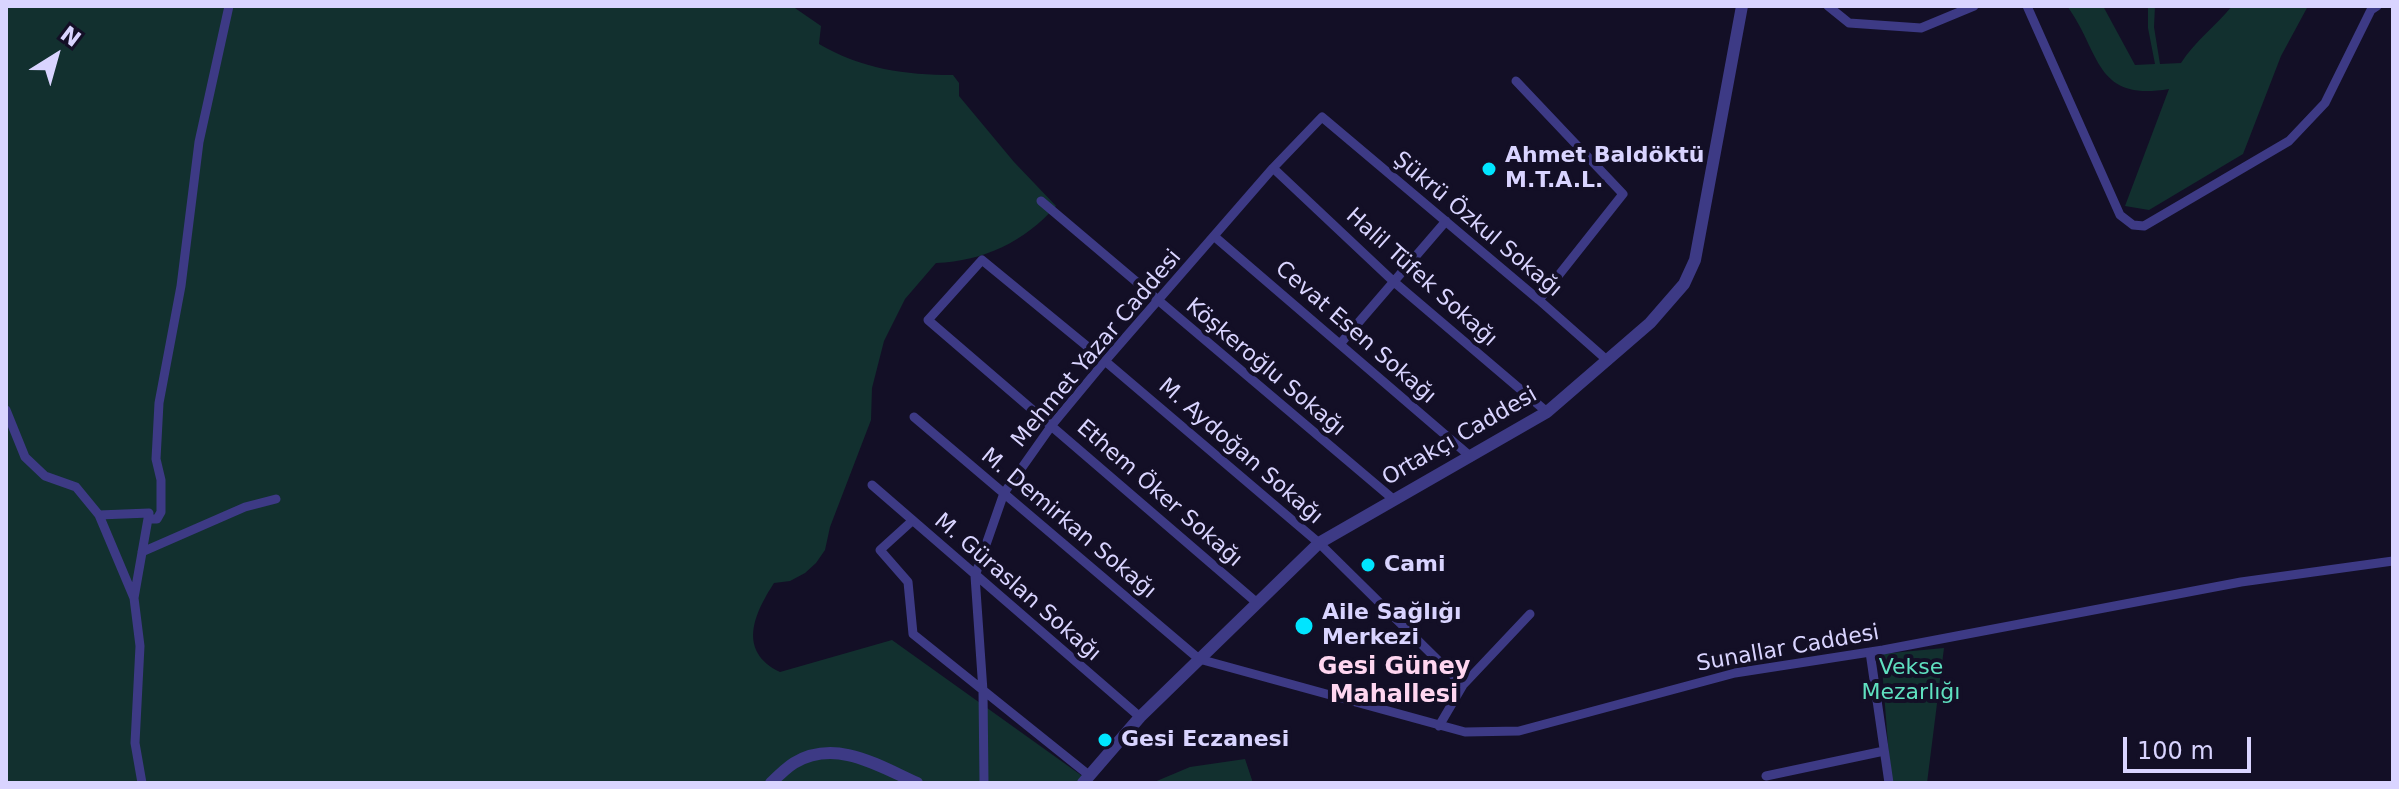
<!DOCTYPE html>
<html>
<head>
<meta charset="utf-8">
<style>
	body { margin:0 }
	#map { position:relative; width:2399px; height:789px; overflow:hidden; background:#130f26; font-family:"DejaVu Sans",sans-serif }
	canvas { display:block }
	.frame { position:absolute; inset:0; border:8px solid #d9d4ff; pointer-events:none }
	.north { position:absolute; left:16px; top:16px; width:80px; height:80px; -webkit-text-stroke:6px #130f26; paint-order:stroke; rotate:37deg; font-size:22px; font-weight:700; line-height:32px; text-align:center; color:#d9d4ff }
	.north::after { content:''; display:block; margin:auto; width:28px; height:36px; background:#d9d4ff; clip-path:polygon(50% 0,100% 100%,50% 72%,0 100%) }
	.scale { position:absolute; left:2123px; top:737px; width:128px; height:36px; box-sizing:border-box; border:4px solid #d9d4ff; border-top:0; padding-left:10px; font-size:24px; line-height:28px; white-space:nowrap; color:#d9d4ff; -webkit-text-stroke:6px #130f26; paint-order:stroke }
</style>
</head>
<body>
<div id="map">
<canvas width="2399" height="789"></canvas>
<div class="frame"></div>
<div class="north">N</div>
<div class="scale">100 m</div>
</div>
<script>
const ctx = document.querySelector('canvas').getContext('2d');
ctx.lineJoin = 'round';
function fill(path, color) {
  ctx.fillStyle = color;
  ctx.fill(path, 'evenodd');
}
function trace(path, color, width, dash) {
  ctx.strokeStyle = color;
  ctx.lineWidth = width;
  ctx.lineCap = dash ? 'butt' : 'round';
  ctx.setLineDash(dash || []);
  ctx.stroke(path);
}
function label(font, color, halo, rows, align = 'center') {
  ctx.font = font + ' "DejaVu Sans",sans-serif';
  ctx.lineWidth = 8;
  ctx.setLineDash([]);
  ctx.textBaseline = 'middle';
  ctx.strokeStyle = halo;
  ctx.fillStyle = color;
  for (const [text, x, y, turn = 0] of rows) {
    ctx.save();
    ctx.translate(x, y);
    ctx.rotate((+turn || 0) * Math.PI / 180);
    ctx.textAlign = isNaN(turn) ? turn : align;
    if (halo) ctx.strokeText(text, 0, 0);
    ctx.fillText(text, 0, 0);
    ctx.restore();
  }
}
fill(new Path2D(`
	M6 6H792L821 26 819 44C862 69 905 75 953 75L959 83V96L1014 162 1056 206C1024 242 984 261 936 263L905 299 884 341 872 388 871 420 830 527 825 550 816 563 805 573 790 581 774 583C754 614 737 651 780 672L892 640 1092 783H6Z
	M2067 6H2103L2135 65 2155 64 2148 28V6H2155L2154 27 2160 64 2181 63C2195 41 2216 26 2232 6H2308L2281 56 2243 154 2149 210 2125 206 2169 89C2094 102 2101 52 2067 6Z
	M1944 648 1927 783H1891L1881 654Z
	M1245 759 1253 783H1152L1190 767Z`), '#12302f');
trace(new Path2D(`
	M1828 6 1849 23 1921 28 1974 6
	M2027 6 2120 215 2133 225 2144 226 2289 141 2325 103 2371 10 2377 6
	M1516 81 1623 194 1539 300
	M1273 168 1393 281 1547 412
	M1041 201 1393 499
	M1215 237 1471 457
	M1340 344 1446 221
	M6 410 25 457 45 476 76 487 99 515 134 598 140 646 135 743 142 783
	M914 417 1199 659 1465 732 1519 731 1735 673 1883 650 2241 582 2393 561
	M872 485 1140 717
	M99 515 149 513 134 598
	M148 519H157L161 512V480L156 459 159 403 181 286 199 142 229 6
	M912 521 880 550 908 582 913 634 1090 776
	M142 552 245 507 276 499
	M1256 602 928 320 982 260 1105 361 1319 543 1463 685
	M1870 652 1889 783
	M1439 726 1463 685 1530 614
	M1766 776 1884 751
	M984 783 983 691 975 576 1004 493 1052 425 1105 361 1273 168 1322 117 1539 300 1608 361`), '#3d3a85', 9);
trace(new Path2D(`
	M771 783C778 776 786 768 794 763 836 738 879 766 917 783
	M1083 783 1140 717 1319 543 1547 412 1650 323 1684 284 1695 260 1742 6`), '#3d3a85', 12);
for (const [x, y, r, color] of [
	[1489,169,8,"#00e5ff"],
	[1368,565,8,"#00e5ff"],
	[1304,626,10,"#00e5ff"],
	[1105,740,8,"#00e5ff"]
]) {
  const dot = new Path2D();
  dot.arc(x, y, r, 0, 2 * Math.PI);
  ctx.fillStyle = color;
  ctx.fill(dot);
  trace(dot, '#130f26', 3);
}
label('bold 22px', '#d9d4ff', '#130f26', [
	["Ahmet Baldöktü",1505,156],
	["M.T.A.L.",1505,181],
	["Cami",1384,565],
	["Aile Sağlığı",1322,613],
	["Merkezi",1322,638],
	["Gesi Eczanesi",1121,740]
], 'left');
label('22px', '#d9d4ff', '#130f26', [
	["Şükrü Özkul Sokağı",1477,225,40],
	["Halil Tüfek Sokağı",1421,278,42],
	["Cevat Esen Sokağı",1355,333,41],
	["Mehmet Yazar Caddesi",1097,349,-50],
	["Köşkeroğlu Sokağı",1265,368,40],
	["Ortakçı Caddesi",1460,437,-30],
	["M. Aydoğan Sokağı",1240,452,41],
	["Ethem Öker Sokağı",1159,494,41],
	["M. Demirkan Sokağı",1068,524,40],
	["M. Güraslan Sokağı",1017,588,41],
	["Sunallar Caddesi",1788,649,-10]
]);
label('22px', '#5fe0c0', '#130f26', [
	["Vekse",1911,668],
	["Mezarlığı",1911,693]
]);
label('bold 24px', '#ffd6f0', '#130f26', [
	["Gesi Güney",1394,668],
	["Mahallesi",1394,696]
]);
</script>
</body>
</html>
